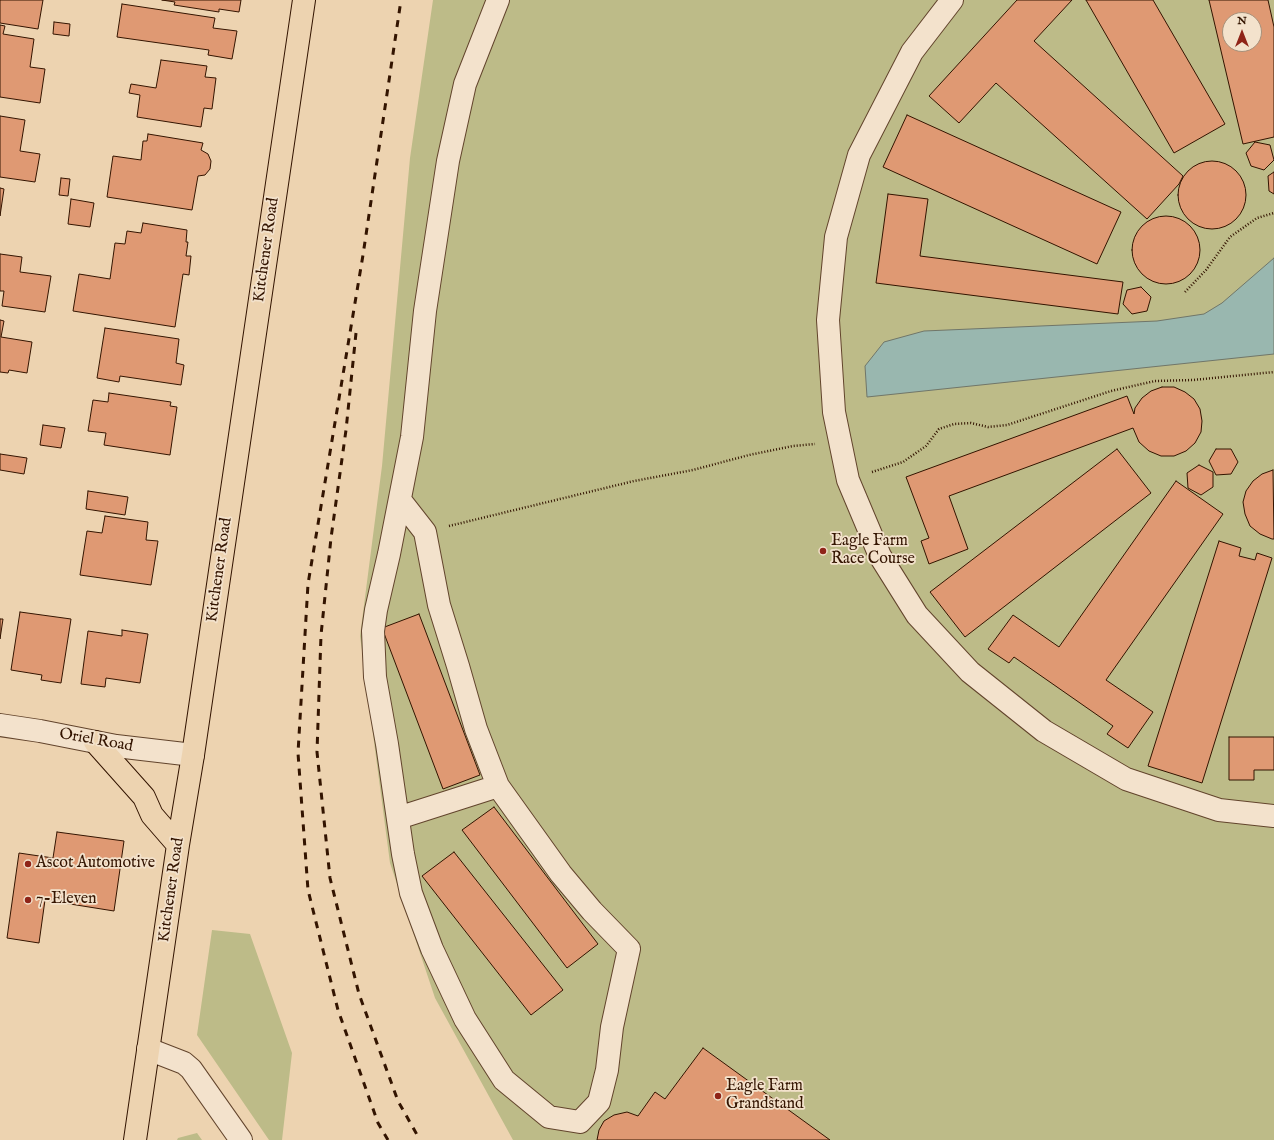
<!DOCTYPE html>
<style>
body{margin:0}
#map{position:relative;width:1274px;height:1140px;overflow:hidden;background:#edd3b0;font-family:"IM FELL English",serif}
canvas{display:block}
.north{position:absolute;left:1222px;top:12px;width:40px;height:40px;box-sizing:border-box;background:#f3e2cc;border:1px solid #a6907a;border-radius:50%;rotate:0deg;font-size:11px;font-weight:700;line-height:16px;text-align:center;color:#331400}
.north::after{content:'';display:block;margin:auto;width:14px;height:18px;background:#8f2418;clip-path:polygon(50% 0,100% 100%,50% 72%,0 100%)}
</style>
<div id="map">
<canvas width="1274" height="1140"></canvas>
<div class="north">N</div>
</div>
<script>
const c = document.querySelector('canvas').getContext('2d');
c.lineJoin = 'round';
function fillPath(path, color) { c.fillStyle = color; c.fill(path, 'evenodd'); }
const shape = rows => new Path2D(rows.map(r => 'M' + r).join(''));
function trace(path, color, width, dash) { c.strokeStyle = color; c.lineWidth = width; c.lineCap = dash ? 'butt' : 'round'; c.setLineDash(dash || []); c.stroke(path); }
function write(font, color, halo, rows, align = 'center') {
  c.font = font + ' "IM FELL English",serif'; c.lineWidth = 3.5; c.setLineDash([]); c.textBaseline = 'middle'; c.strokeStyle = halo; c.fillStyle = color; for (const [text, x, y, turn = 0] of rows) {
    c.save(); c.translate(x, y); c.rotate((+turn || 0) * Math.PI / 180); c.textAlign = isNaN(turn) ? turn : align; if (halo) c.strokeText(text, 0, 0); c.fillText(text, 0, 0); c.restore();
  }
}
fillPath(shape([
 [433,0,1274,0,1274,1140,513,1140,435,998,390,863,360,636,382,466,410,158],
 [1230,20,1254,20,1254,44,1230,44],
 [212,930,250,934,292,1053,282,1140,269,1140,197,1035],
 [197,1133,202,1140,177,1140,178,1138]
]), '#bdbb88');
const water = shape([
 [1274,258,1274,354,867,397,865,366,884,342,924,331,1157,321,1204,314,1222,303,1274,258]
]);
fillPath(water, '#99b7af');
trace(water, '#707669', 1);
const building = shape([
 [0,0,43,0,38,29,0,23,0,0],
 [162,0,241,0,239,12,219,9,219,12,174,5,175,2,162,0],
 [1017,0,1072,0,1034,41,1183,176,1179,184,1147,219,996,83,959,123,929,96,1017,0],
 [1086,0,1153,0,1225,124,1174,153,1086,0],
 [1209,0,1268,0,1274,27,1274,137,1243,144,1209,0],
 [1230,20,1254,20,1254,44,1230,44,1230,20],
 [122,4,215,18,213,28,237,31,232,59,208,55,209,50,117,37,122,4],
 [54,22,70,24,69,36,53,34,54,22],
 [0,25,5,26,3,34,34,39,30,67,45,69,40,103,0,97,0,25],
 [161,60,207,66,205,77,216,78,212,109,204,108,201,127,137,117,140,95,129,93,131,84,156,88,161,60],
 [907,115,1121,212,1097,264,883,167,907,115],
 [0,116,25,120,20,151,40,154,35,182,0,177,0,116],
 [148,134,203,143,201,150,208,154,211,161,210,169,205,175,198,176,192,210,107,197,113,156,141,160,143,141,147,141,148,134],
 [1255,142,1270,145,1274,160,1264,170,1251,166,1246,153,1255,142],
 '1178 195a34 34 0 1 1 68 0a34 34 0 1 1-68 0Z',
 [1274,172,1274,194,1269,191,1268,176,1274,172],
 [61,178,70,179,68,196,59,195,61,178],
 [0,188,4,189,0,216,0,188],
 [888,194,928,199,920,256,1123,282,1118,314,876,283,888,194],
 [71,199,94,203,90,227,68,224,71,199],
 '1132 250a34 34 0 1 1 68 0a34 34 0 1 1-68 0Z',
 [143,223,187,230,186,242,188,242,186,256,191,256,189,275,183,274,175,327,73,311,79,274,110,279,115,243,125,244,127,231,141,233,143,223],
 [0,254,22,257,20,272,51,276,45,312,2,306,4,291,0,291,0,254],
 [1141,287,1151,297,1147,311,1132,314,1123,304,1127,290,1141,287],
 [0,320,4,321,1,337,32,342,27,373,9,370,8,373,0,372,0,320],
 [105,328,179,339,176,363,184,365,181,385,120,376,119,382,97,378,105,328],
 [1162,387,1174,387,1185,392,1194,399,1200,409,1202,421,1201,432,1195,443,1186,451,1174,456,1161,456,1149,451,1139,442,1133,428,949,496,968,549,929,564,921,541,929,538,906,477,1127,396,1134,414,1135,408,1142,398,1151,391,1162,387],
 [109,393,171,402,170,406,177,407,170,455,104,445,106,433,88,431,93,400,108,402,109,393],
 [43,425,65,428,61,448,40,445,43,425],
 [1117,449,1151,493,965,637,930,592,1117,449],
 [1216,449,1231,449,1238,462,1231,474,1216,475,1209,461,1216,449],
 [0,454,27,458,24,474,0,470,0,454],
 [1199,465,1213,472,1213,487,1201,495,1188,488,1187,473,1199,465],
 [1273,470,1274,539,1272,539,1260,534,1250,526,1245,514,1243,502,1246,491,1253,481,1262,474,1273,470],
 [1176,481,1223,514,1106,680,1153,712,1128,748,1107,734,1113,726,1014,657,1009,663,988,649,1013,615,1059,647,1176,481],
 [88,491,128,497,125,515,86,509,88,491],
 [105,516,148,522,146,540,158,541,151,585,80,575,87,531,102,533,105,516],
 [1219,541,1241,548,1239,556,1255,560,1257,553,1272,558,1202,783,1148,766,1219,541],
 [20,612,71,619,61,683,41,680,42,675,11,670,20,612],
 [419,614,480,775,443,789,382,628,419,614],
 [0,619,3,619,0,639,0,619],
 [122,630,148,634,140,683,106,678,105,687,81,684,88,631,122,636,122,630],
 [1229,737,1274,737,1274,770,1254,770,1254,780,1229,780,1229,737],
 [494,807,598,944,567,968,462,830,494,807],
 [57,832,124,841,114,911,45,900,39,943,7,938,19,853,53,858,57,832],
 [454,852,563,990,531,1015,422,876,454,852],
 [703,1048,830,1140,597,1140,599,1130,604,1121,614,1115,627,1112,638,1116,655,1092,665,1099,703,1048]
]);
fillPath(building, '#df9973');
trace(building, '#331400', 1);
const minor = shape([
 [952,0,912,52,859,155,836,237,828,320,834,412,848,480,880,556,917,615,970,672,1044,731,1126,779,1219,810,1274,816],
 [400,500,425,532,439,605,458,666,476,729,498,786,561,874,592,911,629,949,612,1027,607,1070,599,1102,580,1122,549,1117,504,1080,465,1019,432,949,411,893,403,854,387,744,375,677,373,631,376,610,389,554,412,437,425,311,448,161,465,84,498,0],
 [0,725,40,731,116,746,193,755],
 [398,818,498,786],
 [148,1049,184,1063,191,1069,241,1140]
]);
const major = shape([
 [95,742,144,797,152,815,178,845],
 [135,1140,178,845,193,755,304,0]
]);
trace(minor, '#62442c', 24);
trace(major, '#331400', 24);
trace(shape([
 [1185,292,1206,270,1230,237,1257,218,1274,213],
 [872,472,903,462,926,446,939,429,954,424,971,423,988,427,1007,425,1111,391,1155,381,1193,380,1274,372],
 [449,526,634,481,693,470,749,455,793,446,815,444]
]), '#331400', 2.5, [1, 2]);
trace(minor, '#f3e2cc', 22);
trace(major, '#edd3b0', 22);
trace(shape([
 [356,333,346,430,331,538,321,635,317,752,330,878,359,994,398,1101,420,1140],
 [388,1140,378,1123,338,1010,308,890,298,753,308,584,363,255,401,0]
]), '#331400', 3, [7, 7]);
for (const [x, y, r, color] of [
 [823,551,4,"#8f2418"],
 [28,864,4,"#8f2418"],
 [28,900,4,"#8f2418"],
 [718,1096,4,"#8f2418"]
]) { const dot = new Path2D(); dot.arc(x, y, r, 0, 2 * Math.PI); c.fillStyle = color; c.fill(dot); trace(dot, '#f3e2cc', 1.5); }
write('16px', '#331400', '#f3e2cc', [
 ["Kitchener Road",267,250,-82],
 ["Kitchener Road",220,570,-82],
 ["Oriel Road",96,741,10],
 ["Kitchener Road",172,890,-82]
]);
write('16px', '#331400', '#f3e2cc', [
 ["Eagle Farm",831,542],
 ["Race Course",831,560],
 ["Ascot Automotive",36,864],
 ["7-Eleven",36,900],
 ["Eagle Farm",726,1087],
 ["Grandstand",726,1105]
], 'left');
</script>
